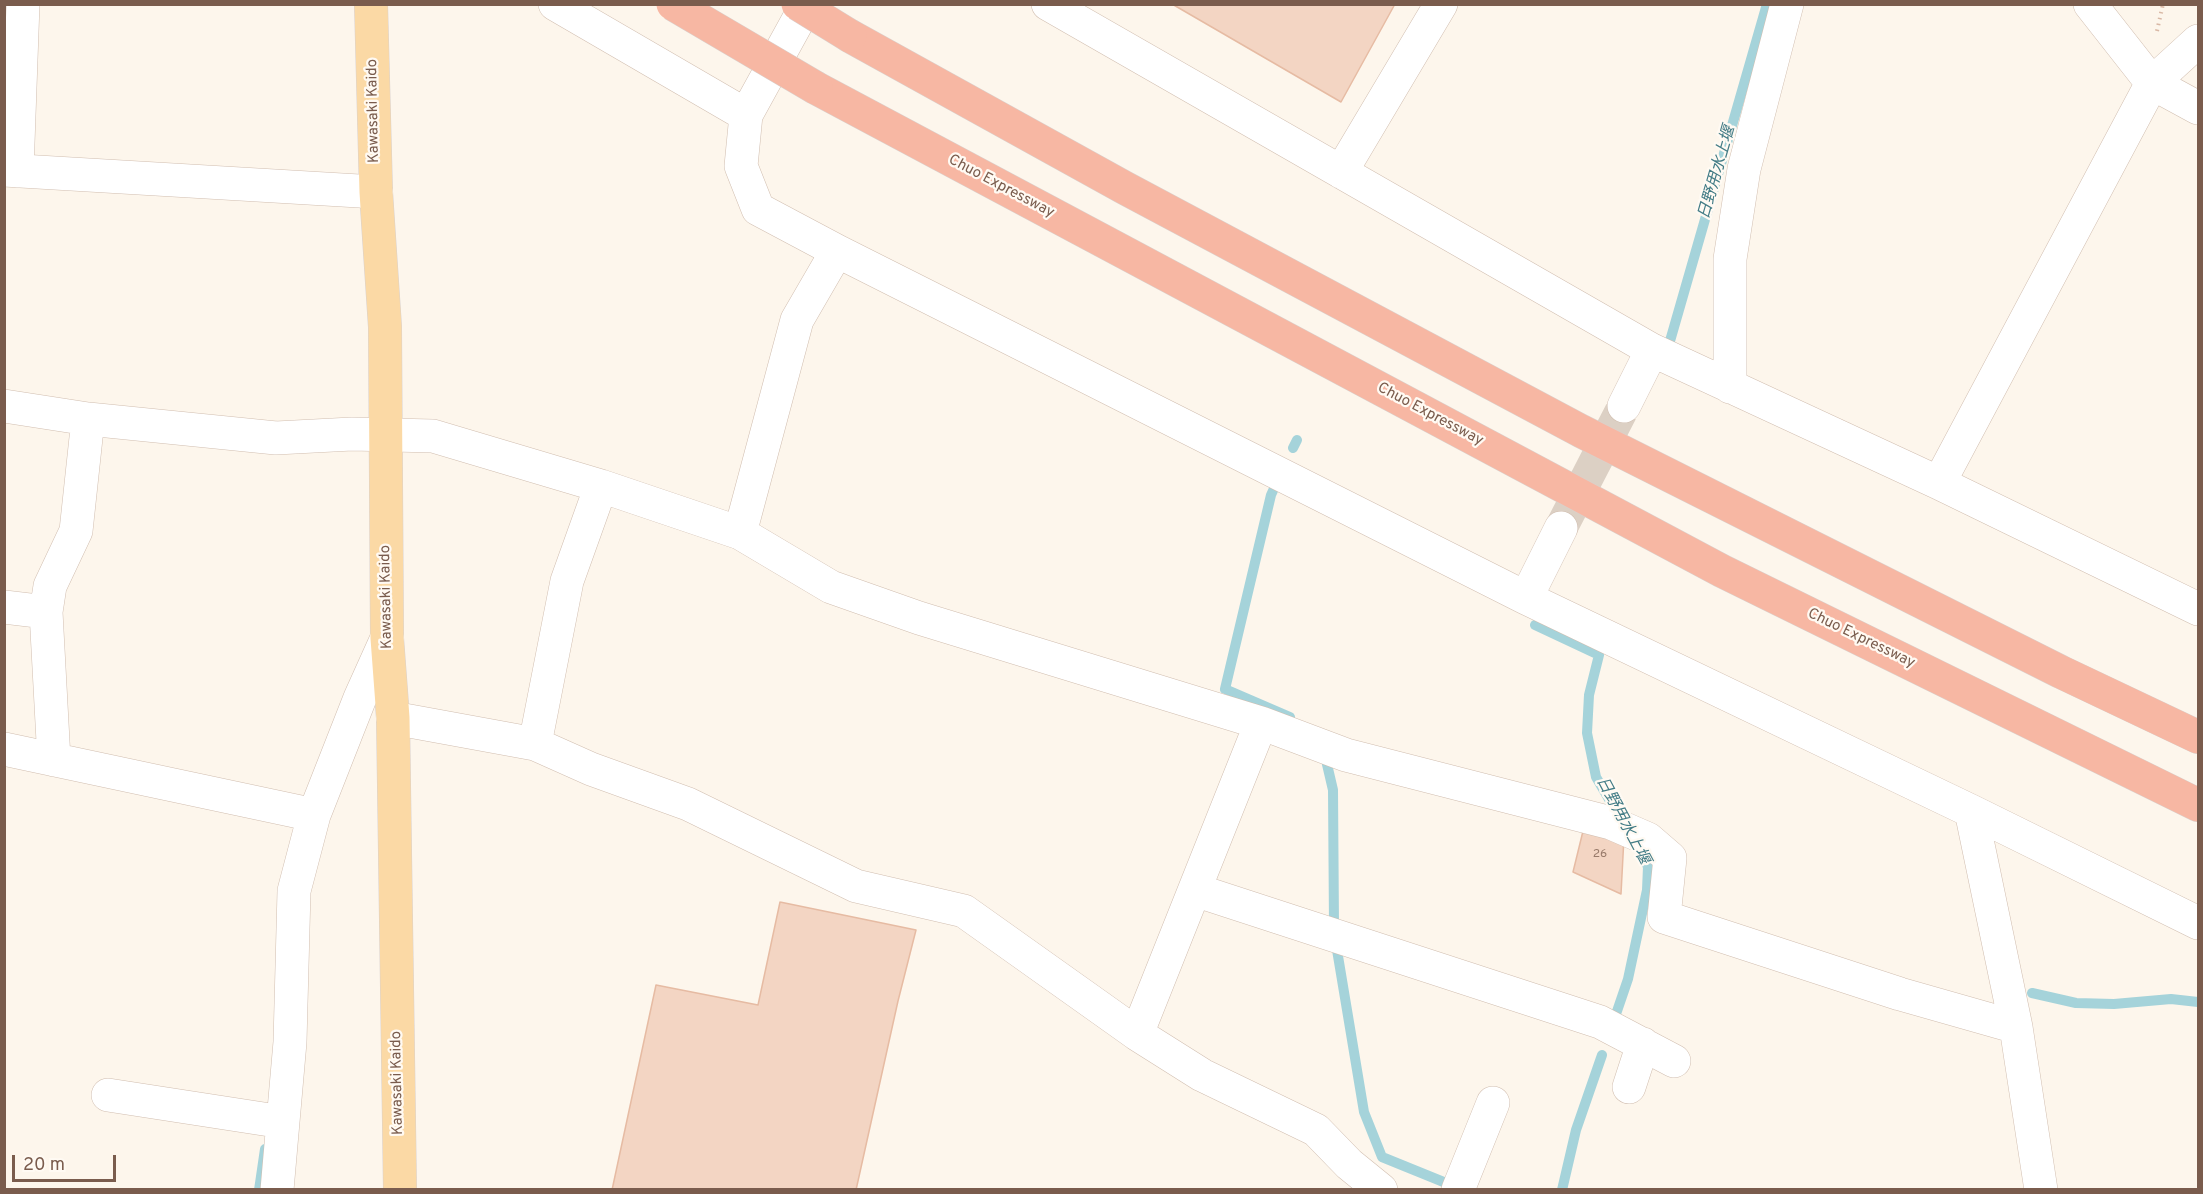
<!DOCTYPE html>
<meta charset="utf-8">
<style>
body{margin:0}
#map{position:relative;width:2203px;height:1194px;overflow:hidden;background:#fdf6ec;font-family:Overpass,sans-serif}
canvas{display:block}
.frame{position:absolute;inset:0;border:6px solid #7a5c4d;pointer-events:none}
.scale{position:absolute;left:12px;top:1155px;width:104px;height:27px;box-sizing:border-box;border:3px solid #7a5c4d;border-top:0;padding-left:8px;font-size:18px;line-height:21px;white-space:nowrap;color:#7a5c4d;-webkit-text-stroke:4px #fffaf3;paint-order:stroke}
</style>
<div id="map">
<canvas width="2203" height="1194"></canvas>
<div class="frame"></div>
<div class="scale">20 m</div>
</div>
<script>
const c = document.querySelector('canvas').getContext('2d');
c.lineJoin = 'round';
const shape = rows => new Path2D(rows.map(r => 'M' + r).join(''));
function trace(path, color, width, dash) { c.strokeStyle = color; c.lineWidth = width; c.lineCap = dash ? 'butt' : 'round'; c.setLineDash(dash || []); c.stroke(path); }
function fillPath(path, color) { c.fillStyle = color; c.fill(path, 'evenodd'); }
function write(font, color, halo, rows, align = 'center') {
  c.font = font + ' Overpass,"Noto Sans JP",sans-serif'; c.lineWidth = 4.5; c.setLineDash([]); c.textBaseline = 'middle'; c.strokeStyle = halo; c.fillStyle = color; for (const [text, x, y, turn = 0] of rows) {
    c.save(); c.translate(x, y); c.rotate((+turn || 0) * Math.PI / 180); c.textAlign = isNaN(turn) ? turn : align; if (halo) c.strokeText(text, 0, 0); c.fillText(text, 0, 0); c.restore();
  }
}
trace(shape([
 [1670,341,1767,4],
 [1293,448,1297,440],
 [1277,482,1271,495,1225,689,1290,717],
 [1535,625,1599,655,1589,695,1587,733,1596,777,1620,818],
 [1326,760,1333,790,1334,926],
 [1337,950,1364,1112,1382,1157,1451,1185],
 [2032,993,2076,1003,2114,1004,2171,999,2198,1002],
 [1614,1020,1628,979,1647,890,1648,867,1639,846],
 [259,1190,265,1149],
 [1562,1190,1576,1130,1602,1055]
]), '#a5d3da', 10);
const building = shape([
 [1172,4,1395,4,1341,102,1172,4],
 [1584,827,1624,837,1621,894,1573,872,1584,827],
 [780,902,916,930,898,1001,856,1190,612,1190,656,985,758,1005,780,902]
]);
fillPath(building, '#f3d5c3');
trace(building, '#e6bba3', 1.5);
trace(shape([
 [1561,528,1624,406]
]), '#dcd0c4', 33, [33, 16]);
const minor = shape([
 [555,4,746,115,741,166,758,209,837,251,1526,598,1971,811,2198,923],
 [1048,4,1652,350,1939,483,2198,609],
 [2198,41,2152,83,2198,108],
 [746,115,807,4],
 [4,170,376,192],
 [17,171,23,4],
 [1341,172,1441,4],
 [1730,387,1730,259,1744,169,1787,4],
 [4,406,88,419,276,438,352,434,433,436,601,486,740,533,831,587,919,618,1261,723,1346,755,1611,823,1648,839,1670,858,1664,917,1900,994,2016,1027],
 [1624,406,1652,350],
 [1939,483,2152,83,2090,4],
 [740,533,797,320,837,251],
 [1526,598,1561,528],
 [4,607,46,612],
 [393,718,535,744,591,769,688,804,856,886,964,911,1137,1034,1202,1075,1316,1130,1349,1164,1381,1190],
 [535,744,567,581,601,486],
 [4,749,314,815],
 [54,760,46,612,50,586,76,531,88,419],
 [1971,811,2016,1027,2041,1190],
 [1195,890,1600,1022,1674,1061],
 [1137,1034,1261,723],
 [1629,1087,1643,1044],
 [108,1095,283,1122],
 [277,1190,290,1042,294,891,314,815,360,698,387,638],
 [1458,1190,1493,1103]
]);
const major = shape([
 [371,4,376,192,385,327,387,638,393,718,400,1190]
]);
const highway = shape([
 [850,36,1125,188,1581,431,2061,672,2198,737],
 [816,88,1722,571,2198,805]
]);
trace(minor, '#d1beb0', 34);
trace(major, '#dad1cd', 34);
trace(highway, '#dad1cd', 34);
trace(shape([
 [2157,31,2163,4]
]), '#d9b8a5', 4, [1.5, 4.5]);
trace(minor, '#fff', 33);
trace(major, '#fbd9a5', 33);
trace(highway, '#f7b7a3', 33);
const highwayBridge = shape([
 [673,4,816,88],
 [798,4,850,36]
]);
trace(highwayBridge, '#dad1cd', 34, []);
trace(highwayBridge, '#f7b7a3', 33);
write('12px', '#987a6a', null, [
 ["26",1600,855]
]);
write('15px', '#7a5c4d', '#fffaf3', [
 ["Kawasaki Kaido",374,111,-91],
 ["Chuo Expressway",1001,187,28],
 ["Chuo Expressway",1430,415,28],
 ["Kawasaki Kaido",387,597,-91],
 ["Chuo Expressway",1861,639,26],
 ["Kawasaki Kaido",398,1083,-91]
]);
write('italic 16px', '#437c86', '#fffaf3', [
 ["日野用水上堰",1718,173,-74],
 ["日野用水上堰",1622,821,62]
]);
</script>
